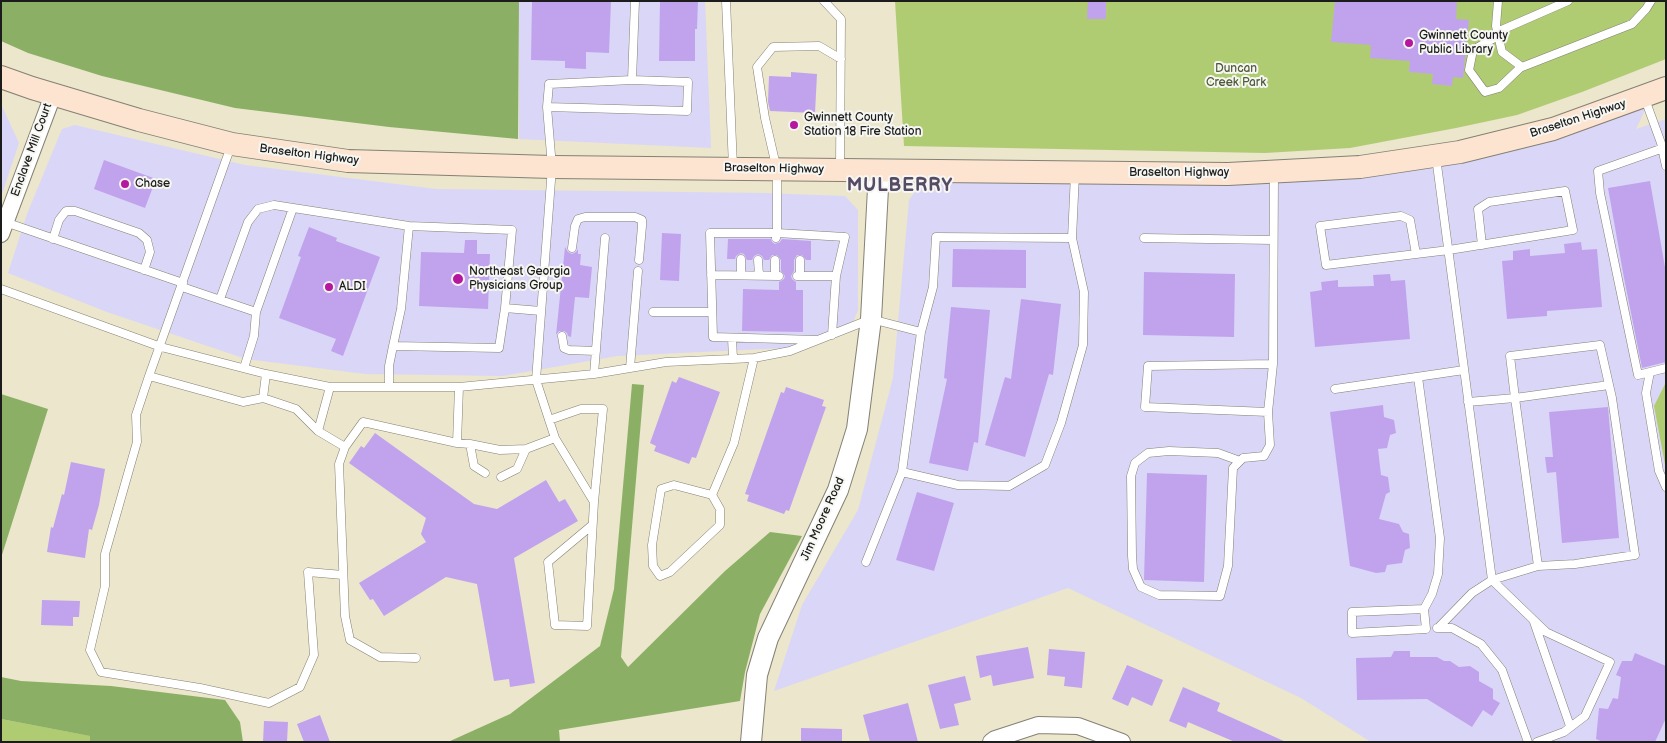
<!DOCTYPE html>
<style>
body{margin:0}
#map{position:relative;width:1667px;height:743px;overflow:hidden;background:#ebe6cc;font-family:"Balsamiq Sans",sans-serif}
canvas{display:block}
.frame{position:absolute;inset:0;border:2px solid #1c1c1c;pointer-events:none}
</style>
<div id="map">
<canvas width="1667" height="743"></canvas>
<div class="frame"></div>
</div>
<script>
const c = document.querySelector('canvas').getContext('2d');
c.lineJoin = 'round';
function fillPath(path, color) { c.fillStyle = color; c.fill(path, 'evenodd'); }
const shape = rows => new Path2D(rows.map(r => 'M' + r).join(''));
function trace(path, color, width, dash) { c.strokeStyle = color; c.lineWidth = width; c.lineCap = dash ? 'butt' : 'round'; c.setLineDash(dash || []); c.stroke(path); }
function write(font, color, halo, rows, align = 'center') {
  c.font = font + ' "Balsamiq Sans",sans-serif'; c.lineWidth = 4; c.setLineDash([]); c.textBaseline = 'middle'; c.strokeStyle = halo; c.fillStyle = color; for (const [text, x, y, turn = 0] of rows) {
    c.save(); c.translate(x, y); c.rotate((+turn || 0) * Math.PI / 180); c.textAlign = isNaN(turn) ? turn : align; if (halo) c.strokeText(text, 0, 0); c.fillText(text, 0, 0); c.restore();
  }
}
fillPath(shape([
 [519,1,705,1,711,148,519,139],
 [1655,89,1636,129,1666,119,1666,382,1654,406,1666,470,1666,742,1371,742,1301,698,1068,588,774,691,802,605,858,510,893,378,909,200,925,177,1455,159],
 [1,104,19,143,1,197],
 [75,125,245,165,436,189,763,193,845,196,858,210,858,310,850,330,786,348,617,356,503,376,365,374,246,359,107,312,8,273,27,214,62,129]
]), '#dad6f7');
fillPath(shape([
 [895,1,1666,1,1666,59,1582,92,1517,115,1456,128,1350,148,1265,153,904,146],
 [1666,382,1666,470,1654,406],
 [1,719,91,736,90,742,1,742]
]), '#afcc73');
fillPath(shape([
 [1,1,519,1,518,139,389,127,235,108,102,76,28,53,1,41],
 [632,384,644,385,621,657,628,667,725,571,770,532,802,536,760,614,745,672,740,701,559,730,560,742,448,742,510,714,600,646,614,589],
 [1,394,48,409,1,558],
 [1,677,21,681,111,686,225,700,240,722,243,742,90,742,90,736,1,719]
]), '#8bb065');
fillPath(shape([
 [532,1,611,1,609,53,586,52,586,69,565,68,565,61,531,60],
 [660,1,698,1,697,29,695,29,695,61,659,61],
 [1088,1,1106,1,1106,19,1087,19],
 [1335,1,1457,1,1456,19,1469,20,1463,78,1453,77,1452,86,1432,84,1433,74,1409,72,1410,61,1370,58,1371,45,1331,42],
 [791,72,817,74,815,113,770,111,768,102,769,76,791,77],
 [104,160,156,179,145,208,94,189],
 [1650,181,1666,273,1666,362,1642,368,1624,278,1608,188],
 [309,227,337,238,336,241,380,257,343,356,331,351,336,339,279,318,301,257,298,256],
 [662,233,681,234,679,281,660,280],
 [728,239,771,239,772,242,775,244,780,242,782,239,811,241,811,260,806,260,802,255,797,255,794,260,794,271,791,276,792,279,796,282,796,290,803,290,803,332,742,331,743,289,779,290,779,282,784,279,785,276,781,271,781,260,777,255,772,255,769,260,764,260,762,256,758,254,754,256,752,260,747,260,744,254,741,253,736,256,735,259,727,259],
 [465,240,477,240,477,254,490,254,488,309,419,306,421,252,464,253],
 [1581,242,1582,250,1597,249,1602,307,1547,311,1547,316,1507,319,1502,261,1513,260,1513,251,1530,249,1530,256,1565,253,1564,244],
 [565,247,568,252,572,254,576,252,578,249,578,254,581,254,580,265,592,267,589,298,575,297,571,337,568,336,567,333,564,331,559,331,556,335],
 [953,249,1026,250,1026,288,952,287],
 [1144,272,1235,274,1234,337,1143,335],
 [1390,274,1391,281,1405,280,1410,339,1315,347,1310,292,1322,290,1321,282,1338,280,1338,287,1374,286,1373,275],
 [1021,299,1061,304,1053,375,1049,374,1025,457,985,445,1005,377,1011,379],
 [951,307,990,310,978,443,974,442,968,471,929,463,947,379,944,378],
 [679,377,720,392,696,458,692,457,689,464,654,451,656,446,650,443,672,381,676,383],
 [786,387,824,400,822,406,826,407,789,511,786,510,784,514,747,501,749,495,745,494,781,392,784,393],
 [1383,405,1384,417,1394,420,1396,433,1390,435,1387,448,1378,449,1381,475,1388,477,1390,492,1386,494,1379,519,1399,524,1403,532,1409,534,1410,548,1405,550,1402,563,1387,565,1385,572,1376,573,1350,566,1330,412],
 [1608,407,1619,538,1562,543,1556,472,1547,473,1545,457,1553,457,1549,412],
 [375,433,474,504,497,509,546,480,559,502,565,499,578,521,514,558,535,683,510,687,509,679,494,681,477,584,446,577,384,616,373,599,370,600,359,583,426,542,421,534,426,518,349,463,361,446,364,448],
 [71,462,105,469,99,505,92,530,89,529,85,558,47,552,51,527,53,528,62,494,64,495],
 [1147,473,1207,475,1204,582,1144,580],
 [917,492,954,503,934,571,896,560],
 [42,600,80,601,79,617,73,617,73,626,41,625],
 [1028,647,1034,678,993,686,991,675,980,678,976,656],
 [1049,649,1085,652,1082,688,1064,686,1065,677,1047,675],
 [1394,651,1410,651,1410,657,1437,657,1444,661,1450,661,1459,667,1470,666,1479,672,1479,681,1493,689,1493,699,1500,703,1492,716,1483,710,1472,727,1427,699,1357,700,1356,658,1391,657],
 [1635,653,1666,666,1666,718,1655,742,1603,742,1596,739,1599,708,1608,709,1613,698,1618,699,1621,677,1616,675,1622,661,1632,661],
 [1127,665,1163,680,1152,706,1132,697,1128,706,1112,699],
 [965,676,971,700,954,704,959,725,940,729,928,685],
 [1183,687,1220,703,1217,711,1286,742,1235,742,1188,722,1186,728,1169,721],
 [908,703,918,742,870,742,863,715],
 [320,715,330,742,304,742,297,724],
 [264,721,288,722,287,742,263,742],
 [801,728,842,729,842,742,801,742]
]), '#c1a3ed');
const service = shape([
 [726,1,733,167],
 [824,1,841,19,840,168],
 [1498,1,1496,26,1502,52,1522,67,1632,24,1646,9,1651,1],
 [1497,32,1568,1],
 [1498,36,1473,50,1469,70,1485,92,1499,88,1521,67],
 [632,80,635,1],
 [1645,99,1661,143,1666,166],
 [547,107,687,111,688,82,632,80,549,84,547,107,552,167,536,380,555,438,594,502,587,626,555,625,548,562,591,526],
 [231,146,149,376,243,402,263,398],
 [1436,157,1492,580,1546,632,1610,662,1585,716,1564,732,1537,742],
 [5,222,183,283],
 [776,238,777,233,845,237,836,276,832,335],
 [1144,238,1273,240],
 [53,239,59,220,66,211,75,211,139,233,147,240,150,252,144,270],
 [572,248,575,226,578,219,585,217,635,217,642,220,642,226,639,260],
 [1416,254,1410,220,1401,216,1320,226,1326,265,1416,254,1449,250,1573,230,1565,191,1489,202,1478,209,1482,245],
 [758,260,759,275],
 [800,260,800,276],
 [711,275,779,276],
 [741,275,741,259],
 [775,276,775,260],
 [797,276,836,276],
 [182,287,256,312],
 [1,289,161,347,266,374,330,387,459,387,594,374,666,362,754,358,790,351,871,319,921,332,933,287,936,237,1072,238],
 [220,299,248,222,258,209,274,205,409,226,512,230,505,308,499,348,393,346,389,366,389,387],
 [505,308,541,311],
 [653,312,712,312],
 [562,336,564,348,569,350,596,351],
 [732,338,733,359],
 [816,340,713,337,710,233,777,233,777,170,765,118,757,67,773,47,819,46,841,59],
 [393,346,401,309,409,226],
 [1273,364,1268,412,1145,407,1148,366,1273,364,1274,173],
 [244,368,254,336,256,312,293,208],
 [630,368,638,271],
 [1666,368,1650,372,1646,393,1659,471,1666,487],
 [1650,372,1638,375,1600,193,1598,171,1666,147],
 [266,374,263,398,296,409,318,431],
 [594,374,605,238],
 [149,376,136,415,137,442,105,554,105,586,90,650,101,672,200,688,269,703,300,687,314,655,308,572,343,575],
 [1418,377,1440,538,1438,574,1432,594,1424,609,1352,612,1352,633,1426,629,1424,609],
 [330,387,318,431,345,447],
 [1335,389,1464,370],
 [549,420,581,409,603,409,594,502],
 [457,443,459,387],
 [470,444,474,466,485,473],
 [1240,461,1218,453,1169,451,1148,453,1135,463,1131,476,1132,556,1133,569,1141,587,1159,595,1220,596,1228,566,1233,468,1243,458,1264,456,1270,445,1268,412],
 [902,472,958,485,1009,486,1045,465,1061,423,1083,345,1084,292,1072,238,1075,174],
 [501,477,517,469,526,449],
 [712,495,720,509,720,525,670,572,660,576,653,566,652,545,661,489,674,485,712,495,734,443,754,358],
 [866,562,902,472,921,332],
 [1538,566,1575,564,1635,555,1612,398,1600,345,1510,356,1515,398,1609,385],
 [1534,622,1570,726],
 [1437,628,1452,628,1481,644,1502,670,1528,742],
 [1438,628,1472,593,1492,580,1538,566,1515,398,1468,402],
 [416,658,380,657,350,640,345,616,339,464,345,447,363,422,457,443,470,444,500,450,526,449,555,438]
]);
const minor = shape([
 [1,234,53,95],
 [991,742,995,739,1038,725,1078,726,1122,742]
]);
const tertiary = shape([
 [751,742,757,675,768,638,838,490,857,429,871,319,879,170]
]);
const secondary = shape([
 [1,77,32,88,139,120,232,144,348,161,552,167,1228,174,1360,167,1460,152,1553,129,1666,88]
]);
trace(service, '#848174', 9);
trace(minor, '#848174', 18);
trace(tertiary, '#848174', 22);
trace(secondary, '#848174', 24);
trace(service, '#fff', 8);
trace(minor, '#fff', 16);
trace(tertiary, '#fff', 20);
trace(secondary, '#fde4d0', 22);
for (const [x, y, r, color] of [
 [1409,43,5,"#b5179e"],
 [794,125,5,"#b5179e"],
 [125,184,5,"#b5179e"],
 [458,279,6,"#b5179e"],
 [329,287,5,"#b5179e"]
]) { const dot = new Path2D(); dot.arc(x, y, r, 0, 2 * Math.PI); c.fillStyle = color; c.fill(dot); trace(dot, '#f6f6f2', 2); }
write('12px', '#1c1c1c', '#f6f6f2', [
 ["Gwinnett County",1419,36],
 ["Public Library",1419,50],
 ["Gwinnett County",804,118],
 ["Station 18 Fire Station",804,132],
 ["Chase",135,184],
 ["Northeast Georgia",469,272],
 ["Physicians Group",469,286],
 ["ALDI",339,287]
], 'left');
write('12px', '#4f5a3a', '#f6f6f2', [
 ["Duncan",1236,69],
 ["Creek Park",1236,83]
]);
write('12px', '#1c1c1c', '#f6f6f2', [
 ["Braselton Highway",1578,119,-18],
 ["Enclave Mill Court",32,150,-70],
 ["Braselton Highway",309,155,7],
 ["Braselton Highway",774,169,1],
 ["Braselton Highway",1179,173],
 ["Jim Moore Road",823,519,-66]
]);
c.letterSpacing = '1px';
write('bold 18px', '#564b65', '#f6f6f2', [
 ["MULBERRY",900,186]
]);
c.letterSpacing = '0px';
</script>
